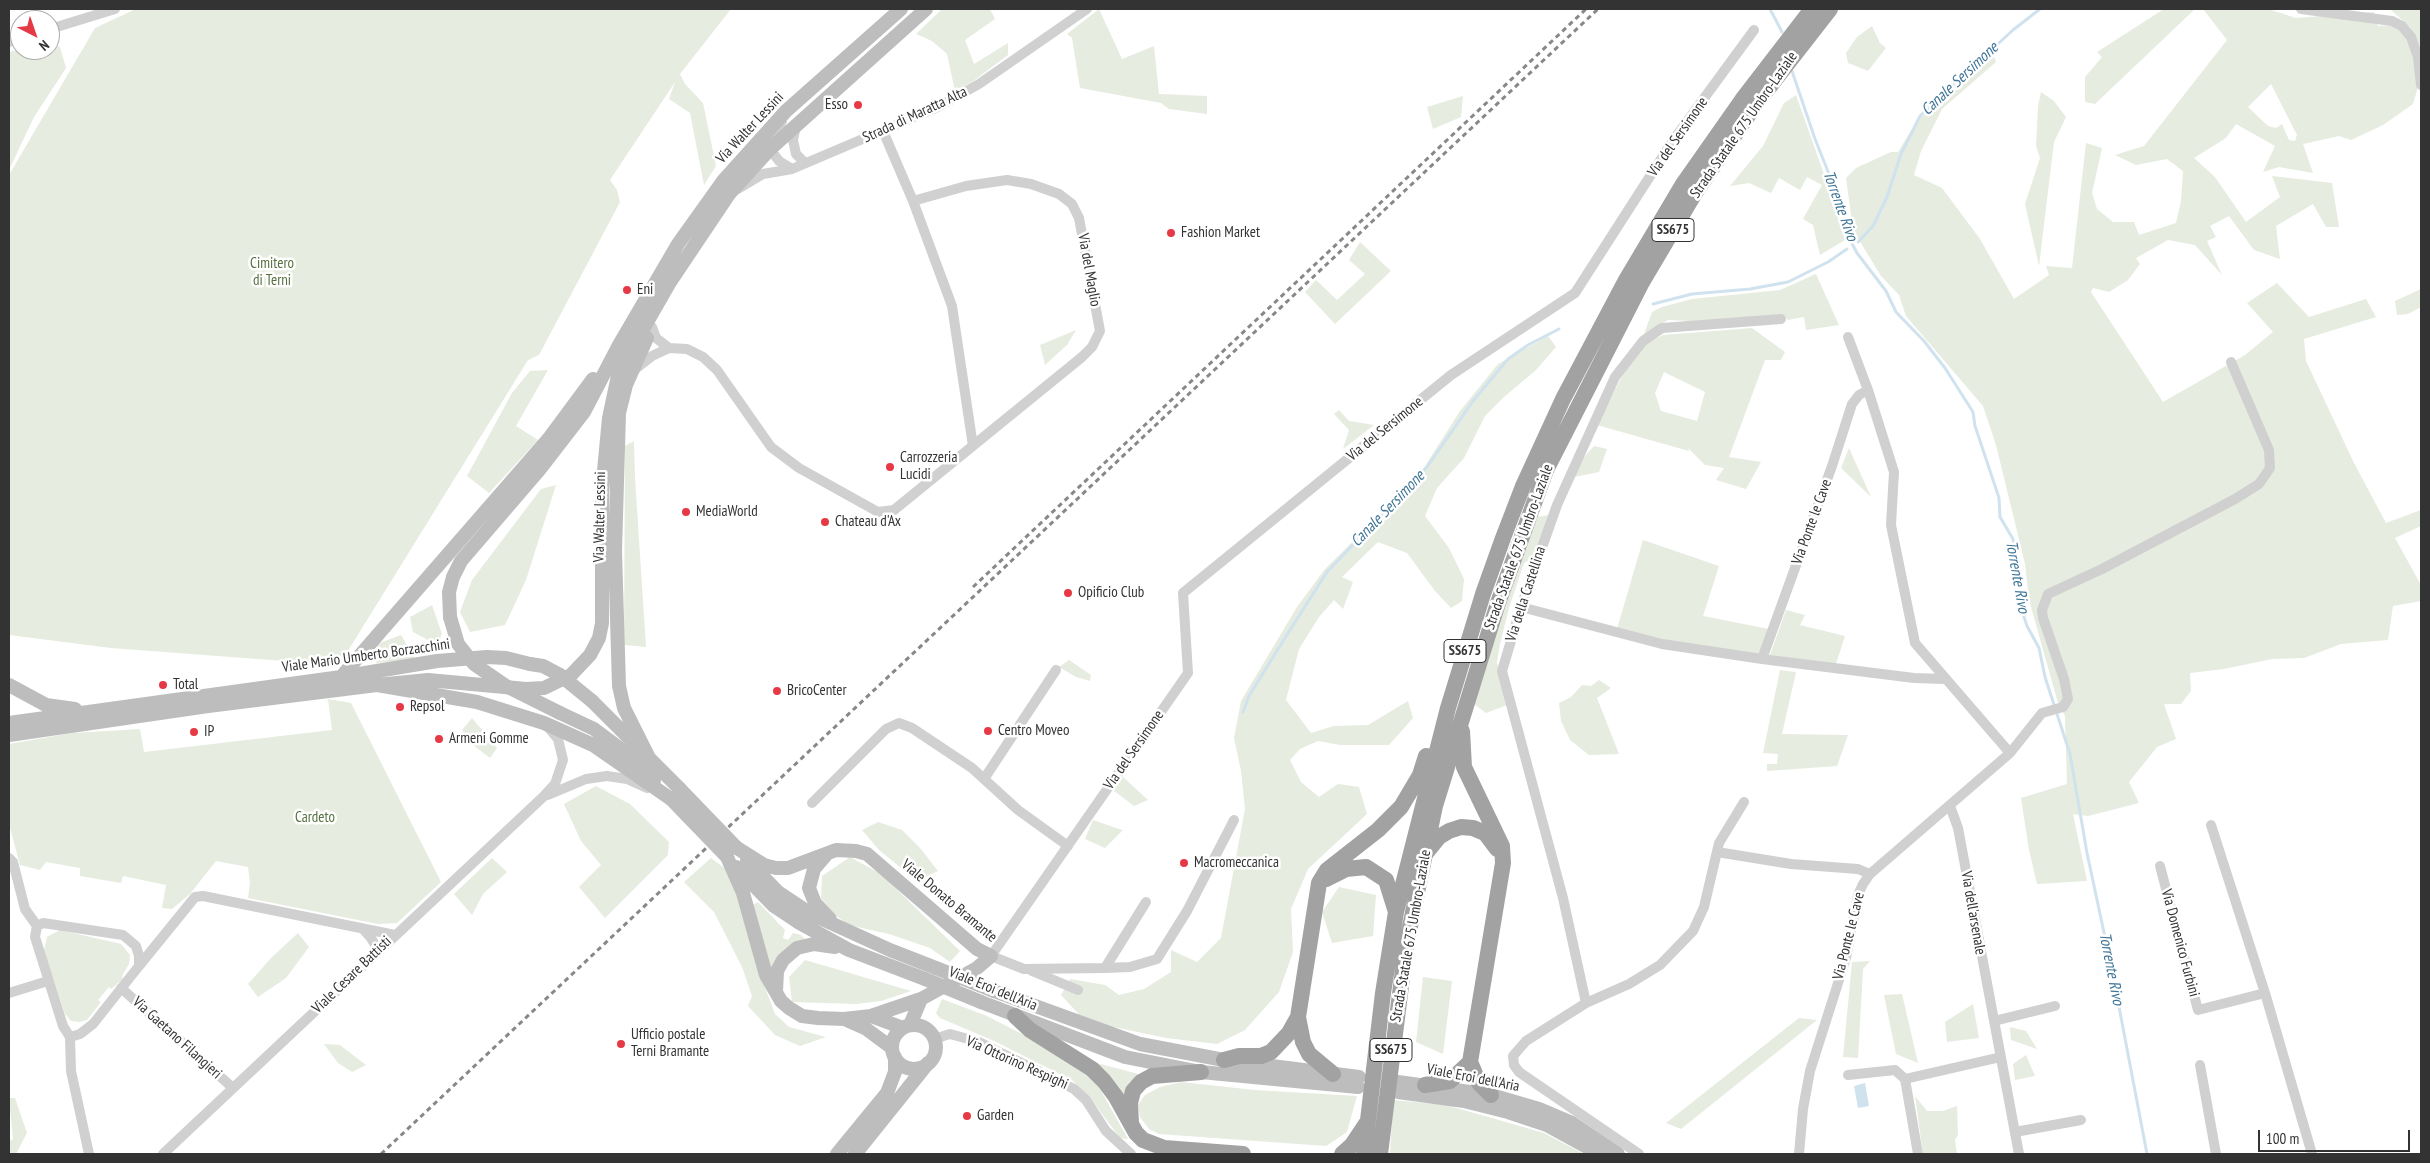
<!DOCTYPE html>
<style>
body{margin:0}
#map{position:relative;width:2430px;height:1163px;overflow:hidden;background:#fff;font-family:"PT Sans Narrow",sans-serif}
canvas{display:block}
.frame{position:absolute;inset:0;border:10px solid #333;pointer-events:none}
.north{position:absolute;left:10px;top:10px;width:50px;height:50px;box-sizing:border-box;background:#fff;border:1px solid #adadad;border-radius:50%;rotate:139deg;font-size:14px;font-weight:700;line-height:20px;text-align:center;color:#333}
.north::after{content:'';display:block;margin:auto;width:18px;height:22px;background:#e63946;clip-path:polygon(50% 0,100% 100%,50% 72%,0 100%)}
.scale{position:absolute;left:2258px;top:1130px;width:152px;height:22px;box-sizing:border-box;border:2px solid #333;border-top:0;padding-left:6px;font-size:15px;line-height:18px;white-space:nowrap;color:#333;-webkit-text-stroke:4px #fff;paint-order:stroke}
</style>
<div id="map">
<canvas width="2430" height="1163"></canvas>
<div class="frame"></div>
<div class="north">N</div>
<div class="scale">100 m</div>
</div>
<script>
const c = document.querySelector('canvas').getContext('2d');
c.lineJoin = 'round';
function fillPath(path, color) { c.fillStyle = color; c.fill(path, 'evenodd'); }
const shape = rows => new Path2D(rows.map(r => 'M' + r).join(''));
function trace(path, color, width, dash) { c.strokeStyle = color; c.lineWidth = width; c.lineCap = dash ? 'butt' : 'round'; c.setLineDash(dash || []); c.stroke(path); }
function write(font, color, halo, rows, align = 'center') {
  c.font = font + ' "PT Sans Narrow",sans-serif'; c.lineWidth = 5; c.setLineDash([]); c.textBaseline = 'middle'; c.strokeStyle = halo; c.fillStyle = color; for (const [text, x, y, turn = 0] of rows) {
    c.save(); c.translate(x, y); c.rotate((+turn || 0) * Math.PI / 180); c.textAlign = isNaN(turn) ? turn : align; if (halo) c.strokeText(text, 0, 0); c.fillText(text, 0, 0); c.restore();
  }
}
fillPath(shape([
 [136,9,731,9,680,74,685,84,703,103,716,166,704,185,690,113,669,99,675,82,610,180,617,190,620,202,539,355,528,360,346,654,324,664,111,648,9,635,9,175,95,28],
 [942,9,990,9,995,19,965,40,974,64,1008,43,1008,55,972,82,955,91,947,54,932,41,916,34],
 [1099,9,1122,59,1154,46,1159,94,1207,96,1207,114,1169,109,1161,103,1080,88,1072,38,1067,34],
 [2164,9,2195,9,2095,104,2085,102,2085,77,2102,57,2097,52],
 [2203,9,2268,9,2296,18,2374,12,2378,26,2394,25,2403,31,2412,48,2418,87,2413,104,2383,125,2351,140,2339,136,2303,144,2313,173,2279,167,2263,172,2275,146,2236,124,2226,138,2194,158,2215,177,2246,222,2280,197,2272,176,2332,183,2339,227,2326,227,2313,204,2276,226,2280,259,2254,250,2229,216,2210,226,2216,237,2207,241,2222,275,2195,245,2168,240,2136,258,2140,264,2128,280,2109,292,2093,288,2091,292,2163,402,2245,355,2273,332,2247,303,2277,283,2309,317,2366,299,2376,317,2304,339,2306,361,2354,463,2386,523,2421,510,2421,526,2395,538,2421,585,2421,601,2393,606,2388,640,2341,644,2304,658,2272,659,2224,669,2190,673,2191,691,2181,704,2164,704,2176,739,2157,747,2129,782,2139,803,2088,816,2073,814,2087,881,2037,884,2029,850,2021,798,2067,784,2065,716,2058,703,2029,600,2025,564,1996,445,1983,406,1906,316,1899,295,1881,276,1853,230,1846,178,1856,168,1891,152,1898,152,1917,121,1992,51,1996,62,1942,109,1921,151,1914,175,1942,188,1980,239,2014,299,2049,275,2046,266,2072,268,2086,143,2102,148,2092,193,2097,209,2113,222,2134,222,2139,235,2176,223,2181,201,2183,171,2167,159,2136,165,2115,155,2144,146,2227,40],
 [2271,84,2297,135,2295,141,2289,140,2282,124,2276,128,2268,126,2248,107],
 [2392,9,2421,9,2421,48,2410,27,2391,10],
 [1872,26,1880,43,1886,48,1868,71,1848,63,1846,53,1857,37],
 [50,44,60,47,66,68,34,117,9,170,9,52,20,49,50,50],
 [2041,92,2054,101,2066,117,2054,142,2039,266,2025,204,2040,158,2036,146,2038,106],
 [1796,95,1836,208,1845,240,1820,255,1813,225,1803,219,1822,185,1807,177,1800,190,1779,178,1771,193,1749,183,1730,186,1763,146,1784,103],
 [1463,96,1461,117,1433,129,1427,107],
 [1360,242,1391,271,1335,324,1305,292,1316,280,1337,300,1365,274,1349,260],
 [1816,274,1839,325,1806,330,1804,317,1788,320,1783,315,1691,321,1668,320,1644,334,1652,312,1662,307,1692,299,1780,290],
 [2421,289,2421,307,2408,314,2397,315,2395,301],
 [1752,328,1785,352,1781,360,1765,360,1729,457,1761,462,1746,489,1716,480,1724,468,1705,465,1688,448,1689,451,1597,425,1623,374,1647,343,1663,335],
 [1664,372,1705,392,1697,421,1661,411,1655,393],
 [1076,330,1067,345,1045,365,1040,345],
 [1548,336,1556,347,1536,370,1504,397,1485,416,1464,458,1437,488,1425,516,1449,548,1464,579,1462,601,1451,608,1435,591,1407,553,1378,542,1342,577,1353,582,1343,609,1334,600,1319,617,1299,649,1286,700,1311,733,1334,726,1368,725,1408,701,1413,718,1389,745,1340,745,1318,741,1300,749,1290,760,1301,782,1319,797,1338,784,1359,787,1367,814,1308,869,1291,909,1293,952,1279,992,1245,1030,1217,1044,1166,1038,1085,1021,1061,995,1070,979,1105,985,1119,995,1144,989,1171,972,1171,950,1197,962,1221,938,1245,809,1241,771,1234,738,1241,701,1297,607,1325,569,1418,477,1460,411,1498,364],
 [548,370,516,426,538,440,489,493,467,476,512,393,530,371],
 [1339,410,1349,421,1374,425,1343,449,1349,430,1334,414],
 [634,441,635,478,646,647,624,645,625,446],
 [1594,446,1607,449,1599,472,1574,477,1576,466],
 [1849,448,1871,497,1841,468],
 [556,485,526,580,505,625,470,632,460,612,472,580,541,489],
 [1551,515,1536,556,1524,563,1509,608,1500,644,1497,663,1510,704,1486,713,1474,704,1485,660,1535,517],
 [1643,540,1719,566,1703,616,1769,629,1759,656,1665,640,1617,629],
 [432,605,442,634,437,645,413,632,410,617],
 [1786,610,1805,615,1800,625,1845,636,1836,664,1770,655],
 [401,635,415,659,376,663,377,644],
 [1069,660,1091,675,1090,681,1076,677,1059,667],
 [1780,670,1796,672,1782,734,1848,735,1837,766,1767,771,1767,764,1777,764,1778,754,1763,753],
 [1599,680,1611,688,1597,698,1619,754,1589,755,1570,740,1561,721,1559,703,1571,697,1582,685,1591,686],
 [328,699,351,703,441,882,397,923,378,924,248,898,250,883,248,867,216,861,190,894,172,909,162,908,166,885,123,876,121,883,80,876,80,868,46,862,40,870,20,865,9,824,9,744,72,733,140,729,144,752,332,730],
 [472,718,497,748,490,758,473,745,462,730],
 [1122,776,1148,800,1134,806,1113,790],
 [596,786,630,804,669,842,668,855,605,918,579,887,601,865,581,841,564,804],
 [1093,820,1122,830,1123,830,1105,848,1085,839],
 [878,822,902,830,921,849,938,871,917,881,879,850,862,830],
 [850,857,881,874,960,951,950,962,930,948,889,934,849,925,835,915,821,898,822,876],
 [492,858,507,872,483,894,472,915,454,894],
 [711,858,727,870,744,911,763,982,775,1014,789,1027,826,1037,800,1046,775,1035,748,1006,752,996,742,967,714,912,684,882],
 [1339,887,1376,895,1373,936,1332,943,1322,912],
 [758,902,785,930,783,938,788,940,793,933,801,935,807,941,773,968,769,968,752,905],
 [60,930,121,944,130,955,129,964,123,974,122,980,111,989,109,987,98,1000,101,1002,87,1020,79,1022,71,1021,65,1014,44,951,47,937],
 [298,933,309,947,286,978,258,997,248,984,272,957],
 [805,960,911,991,881,1001,856,1004,792,1002,789,977],
 [1870,961,1863,969,1858,1058,1843,1057,1852,962],
 [1423,977,1452,981,1443,1054,1416,1042],
 [1902,994,1918,1063,1896,1054,1884,995],
 [942,999,987,1016,1057,1052,1091,1073,1128,1139,1121,1138,1117,1134,1091,1099,1072,1080,994,1041,940,1018,936,1013],
 [1973,1004,1979,1038,1947,1042,1945,1022],
 [1799,1018,1817,1020,1681,1129,1666,1123],
 [2010,1027,2026,1031,2037,1049,2011,1040],
 [324,1044,340,1045,366,1065,352,1072,338,1063],
 [2026,1055,2035,1076,2015,1080,2013,1064],
 [1093,1062,1142,1075,1130,1082,1123,1095],
 [1181,1082,1255,1090,1357,1096,1347,1132,1326,1146,1159,1134,1149,1129,1140,1117,1138,1105,1145,1095,1160,1087],
 [1915,1096,1927,1111,1943,1111,1957,1106,1958,1135,1955,1140,1957,1154,1923,1154],
 [9,1098,15,1098,27,1133,16,1154,9,1154,9,1141,13,1139],
 [1393,1100,1446,1105,1544,1133,1584,1154,1390,1154]
]), '#e6ecdf');
fillPath(shape([
 [1865,1083,1869,1106,1858,1108,1854,1086]
]), '#cfe2ee');
trace(shape([
 [1770,9,1782,32],
 [1792,71,1815,139,1843,209,1847,234,1857,253,1886,291,1896,312,1924,341,1945,368,1973,412,1975,426,1999,498,2000,517,2013,539,2017,559,2017,596,2027,626,2039,648,2045,677,2070,754,2087,853,2112,970,2147,1154],
 [1858,242,1873,226,1887,197,1901,154,1920,116,2013,30,2040,9],
 [1653,304,1692,294,1750,289,1788,282,1828,262,1847,249],
 [1243,712,1249,696,1283,641,1327,572,1427,467,1473,401,1508,359,1528,345,1559,329]
]), '#cfe2ee', 3);
trace(shape([
 [2301,9,2392,21,2402,26,2411,37,2418,57,2421,85],
 [50,29,115,9],
 [9,42,20,36],
 [782,121,770,149,779,161,792,169],
 [796,126,793,140,796,154,805,163],
 [883,131,913,201,952,306,973,446],
 [736,190,763,174,792,169,938,107,979,84,1087,9],
 [652,327,656,338,669,348,687,349,703,357,717,370,771,447,799,468,878,512,894,510,1082,357,1092,347,1100,331,1079,218,1072,204,1059,194,1031,184,1007,180,966,186,913,201],
 [634,370,652,356,669,348],
 [1521,607,1662,644,1762,659,1914,678,1944,679],
 [1762,659,1832,466,1852,404,1859,395,1868,390],
 [2010,753,2042,713,2063,707,2068,699,2064,679,2043,618,2042,610,2048,594,2102,569,2235,499,2259,484,2270,468,2269,450,2231,362],
 [984,779,1056,670],
 [548,795,586,779,607,776,627,779,647,788],
 [812,803,886,729,899,723,912,728,972,768,1018,810,1068,846],
 [1950,806,1958,828,2019,1154],
 [2211,825,2265,993,2312,1154],
 [1717,852,1791,864,1858,869,1870,874],
 [9,858,13,862,25,909,37,926],
 [2160,866,2198,1010,2265,993],
 [1146,902,1105,968,1024,969,991,956,1188,673,1183,593,1451,375,1575,293,1672,142,1754,30],
 [43,923,123,935,136,946,139,956,139,966,93,1024,80,1034,70,1037,63,1026,35,937,37,926,43,923],
 [362,928,371,938,378,950],
 [139,966,195,897,203,896,395,935],
 [1105,968,1130,967,1157,959,1187,911,1234,820],
 [1032,971,1078,990],
 [121,988,233,1088],
 [9,993,48,981],
 [1586,1003,1563,898,1502,671,1521,607,1557,505,1615,377,1643,341,1662,328,1781,319],
 [1994,1021,2055,1006],
 [70,1037,71,1071,89,1154],
 [934,1039,950,1034,979,1042,1074,1089,1086,1100,1106,1131,1131,1154],
 [2200,1065,2216,1154],
 [1848,1075,1895,1070,1905,1079],
 [2015,1132,2081,1120],
 [163,1154,543,797,555,784,563,760,558,739,548,727],
 [1639,1154,1519,1072,1514,1065,1513,1056,1526,1041,1586,1003,1629,984,1660,965,1693,931,1704,907,1719,843,1744,802],
 [1799,1154,1803,1109,1810,1071,1846,958,1858,895,1863,884,1870,874,2010,753,1915,643,1891,525,1894,472,1868,390,1848,337],
 [1918,1154,1905,1079,2001,1057]
]), '#d0d0d0', 10);
trace(shape([
 [647,338,626,385,619,413,615,551,619,686,624,708,648,756],
 [450,617,449,592,453,577,461,561,540,469,584,412,619,345,678,244,723,181,786,111,901,9],
 [341,677,550,437,593,379],
 [9,685,46,705,75,709],
 [377,685,428,680,526,689,544,688,571,675,590,655,599,638,602,623,602,492,609,418,619,371,670,282,729,194,770,149,926,9],
 [592,701,680,789],
 [560,713,594,729,618,747,654,781],
 [9,723,341,677,437,661,487,657,506,658,530,664],
 [9,735,208,706,377,685,477,702,544,723,593,745,671,799],
 [737,848,764,865,776,868,788,868,836,850,856,851,867,854,977,949,991,956,977,968,921,999,910,1025],
 [826,855,814,869,809,888,815,903,830,919],
 [727,857,743,893,766,975,781,1001,789,1008,802,1016,818,1018,844,1019,871,1016,903,1028],
 [747,860,778,892,811,914,890,950,936,968],
 [736,867,774,906,798,922,849,950,925,979],
 [994,991,1140,1044,1224,1060,1359,1077],
 [776,992,777,971,783,960,797,948,814,944,835,947],
 [981,1002,1125,1057,1201,1072,1358,1087],
 [871,1016,921,999],
 [847,1020,865,1028,892,1048],
 '892 1047a22 22 0 1 1 44 0a22 22 0 1 1-44 0Z',
 [1398,1082,1491,1095,1539,1109,1572,1123,1618,1154],
 [1398,1092,1464,1101,1508,1112,1547,1125,1600,1154],
 [837,1154,887,1093,895,1072,895,1057],
 [855,1154,928,1063]
]), '#bdbdbd', 14);
trace(shape([
 [1462,731,1464,767,1502,846,1503,863,1470,1062,1479,1083,1491,1095],
 [1426,853,1439,837,1449,831,1461,827,1473,828,1485,833,1497,849],
 [1326,879,1346,869,1366,867,1386,880,1396,912],
 [1015,1016,1030,1030,1092,1069,1104,1081,1116,1097,1136,1133,1143,1140,1164,1148,1243,1154],
 [1224,1060,1239,1056,1261,1056,1271,1052,1289,1033,1298,1017],
 [1333,1074,1309,1054,1303,1042,1298,1017,1319,883,1327,870,1378,830,1401,807,1420,775,1426,756],
 [1425,1085,1450,1081,1470,1062],
 [1131,1123,1130,1103,1133,1091,1141,1082,1152,1076,1201,1072],
 [1342,1154,1352,1145,1366,1124],
 [1364,1154,1383,993,1396,912,1448,708,1483,594,1503,538,1523,486,1563,399,1626,280,1683,184,1742,100,1812,9],
 [1380,1154,1406,946,1435,806,1498,603,1546,470,1641,284,1695,193,1756,104,1830,9]
]), '#a2a2a2', 16);
trace(shape([
 [973,587,1586,9],
 [381,1154,1598,9]
]), '#888', 3, [5, 4]);
trace(shape([
 [450,617,458,644,474,664,506,686,560,713],
 [530,664,543,666,560,675,592,701],
 [680,789,737,848],
 [671,799,727,857],
 [936,968,994,991],
 [925,979,981,1002]
]), '#bdbdbd', 14);
for (const [x, y, r, color] of [
 [858,105,5,"#e63946"],
 [1171,233,5,"#e63946"],
 [627,290,5,"#e63946"],
 [890,467,5,"#e63946"],
 [686,512,5,"#e63946"],
 [825,522,5,"#e63946"],
 [1068,593,5,"#e63946"],
 [163,685,5,"#e63946"],
 [777,691,5,"#e63946"],
 [400,707,5,"#e63946"],
 [988,731,5,"#e63946"],
 [194,732,5,"#e63946"],
 [439,739,5,"#e63946"],
 [1184,863,5,"#e63946"],
 [621,1044,5,"#e63946"],
 [967,1116,5,"#e63946"]
]) { const dot = new Path2D(); dot.arc(x, y, r, 0, 2 * Math.PI); c.fillStyle = color; c.fill(dot); trace(dot, '#fff', 2); }
for (const [x, y, w] of [
 [1673,230,42],
 [1465,651,42],
 [1391,1050,42]
]) { const box = new Path2D(); box.roundRect(x - w / 2, y - 11.5, w, 23, 4); c.fillStyle = '#fff'; c.fill(box); trace(box, '#333', 1); }
write('bold 14px', '#333', null, [
 ["SS675",1673,230],
 ["SS675",1465,651],
 ["SS675",1391,1050]
]);
write('15px', '#333', '#fff', [
 ["Esso",848,105,"right"],
 ["Fashion Market",1181,233],
 ["Eni",637,290],
 ["Carrozzeria",900,458],
 ["Lucidi",900,475],
 ["MediaWorld",696,512],
 ["Chateau d'Ax",835,522],
 ["Opificio Club",1078,593],
 ["Total",173,685],
 ["BricoCenter",787,691],
 ["Repsol",410,707],
 ["Centro Moveo",998,731],
 ["IP",204,732],
 ["Armeni Gomme",449,739],
 ["Macromeccanica",1194,863],
 ["Ufficio postale",631,1035],
 ["Terni Bramante",631,1052],
 ["Garden",977,1116]
], 'left');
write('15px', '#333', '#fff', [
 ["Strada di Maratta Alta",915,115,-25],
 ["Strada Statale 675 Umbro-Laziale",1744,125,-55],
 ["Via Walter Lessini",750,128,-47],
 ["Via del Sersimone",1678,137,-55],
 ["Via del Maglio",1089,270,80],
 ["Via del Sersimone",1385,429,-39],
 ["Via Walter Lessini",600,517,-89],
 ["Via Ponte le Cave",1812,522,-70],
 ["Strada Statale 675 Umbro-Laziale",1519,547,-70],
 ["Via della Castellina",1526,594,-72],
 ["Viale Mario Umberto Borzacchini",366,656,-8],
 ["Via del Sersimone",1134,750,-55],
 ["Viale Donato Bramante",949,901,40],
 ["Via dell'arsenale",1973,913,80],
 ["Strada Statale 675 Umbro-Laziale",1411,936,-80],
 ["Via Ponte le Cave",1849,936,-76],
 ["Via Domenico Furbini",2180,943,75],
 ["Viale Cesare Battisti",352,975,-44],
 ["Viale Eroi dell'Aria",993,989,22],
 ["Via Gaetano Filangieri",177,1038,42],
 ["Via Ottorino Respighi",1017,1063,24],
 ["Viale Eroi dell'Aria",1473,1078,11]
]);
write('15px', '#56703f', '#fff', [
 ["Cimitero",272,264],
 ["di Terni",272,281],
 ["Cardeto",315,818]
]);
write('italic 16px', '#3f7597', '#fff', [
 ["Canale Sersimone",1960,79,-43],
 ["Torrente Rivo",1840,206,70],
 ["Canale Sersimone",1388,509,-46],
 ["Torrente Rivo",2017,577,80],
 ["Torrente Rivo",2111,969,79]
]);
</script>
